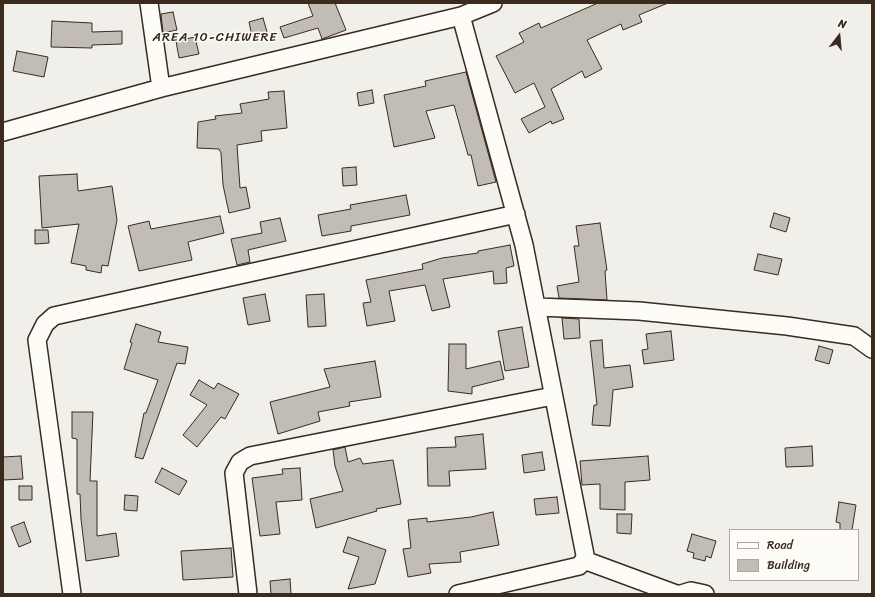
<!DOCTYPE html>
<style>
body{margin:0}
#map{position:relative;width:875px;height:597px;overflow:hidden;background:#f1efea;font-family:Sriracha,sans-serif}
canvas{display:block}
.frame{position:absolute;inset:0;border:4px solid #3b2a1e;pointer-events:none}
.legend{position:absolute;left:729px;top:529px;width:130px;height:52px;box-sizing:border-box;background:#fdfcf7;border:1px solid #afa8a0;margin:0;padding:5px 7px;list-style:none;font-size:12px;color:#3b2a1e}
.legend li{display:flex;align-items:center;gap:8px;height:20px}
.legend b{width:20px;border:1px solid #afa8a0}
.north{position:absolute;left:819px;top:16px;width:40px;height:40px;-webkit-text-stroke:3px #fdfcf7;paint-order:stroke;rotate:16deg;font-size:11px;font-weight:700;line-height:16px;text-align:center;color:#3b2a1e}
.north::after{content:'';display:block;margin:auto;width:14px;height:18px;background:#3b2a1e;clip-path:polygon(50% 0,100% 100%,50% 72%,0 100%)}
</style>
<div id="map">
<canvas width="875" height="597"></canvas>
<div class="frame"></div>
<ul class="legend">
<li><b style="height:5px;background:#fdfcf7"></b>Road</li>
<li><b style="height:11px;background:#c1bcb4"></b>Building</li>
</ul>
<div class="north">N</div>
</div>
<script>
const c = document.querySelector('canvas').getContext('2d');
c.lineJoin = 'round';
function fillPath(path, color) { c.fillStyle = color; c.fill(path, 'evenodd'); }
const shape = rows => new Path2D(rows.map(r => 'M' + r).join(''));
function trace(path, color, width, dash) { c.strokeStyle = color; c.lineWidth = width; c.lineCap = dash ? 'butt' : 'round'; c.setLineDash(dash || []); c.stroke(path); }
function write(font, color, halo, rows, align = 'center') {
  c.font = font + ' Sriracha,sans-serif'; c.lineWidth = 3; c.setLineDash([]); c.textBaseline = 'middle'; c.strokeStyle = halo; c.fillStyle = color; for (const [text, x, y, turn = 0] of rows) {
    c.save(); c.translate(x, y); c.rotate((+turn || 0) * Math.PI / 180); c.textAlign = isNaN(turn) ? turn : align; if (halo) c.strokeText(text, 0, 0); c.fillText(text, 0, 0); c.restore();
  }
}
const building = shape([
 [308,3,335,3,346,30,322,39,318,28,284,38,280,27,313,16,308,3],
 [598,3,668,3,639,15,642,22,623,30,621,24,587,40,602,69,585,78,582,71,551,89,564,119,552,124,551,121,529,133,521,119,545,107,534,83,515,93,496,56,524,42,519,33,539,23,541,28,598,3],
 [173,12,177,30,163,33,161,14,173,12],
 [263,18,267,32,252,36,249,22,263,18],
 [52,21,92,23,92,32,122,31,122,44,92,45,92,48,51,47,52,21],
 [195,37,199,54,179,58,176,41,195,37],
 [17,51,48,57,44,77,13,71,17,51],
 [466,72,496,182,478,186,471,155,468,155,454,105,426,111,435,138,394,147,384,95,426,86,425,81,466,72],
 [372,90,374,103,359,106,357,93,372,90],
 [284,91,287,128,261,131,262,141,237,145,240,188,246,187,250,208,229,213,223,185,221,153,219,149,197,148,198,122,216,119,215,116,242,113,240,104,269,99,268,92,284,91],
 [356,167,357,185,343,186,342,168,356,167],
 [77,174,78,191,112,186,117,220,108,266,102,265,101,273,86,270,86,266,71,263,79,224,42,228,39,176,77,174],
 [406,195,410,215,351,226,351,231,322,236,318,215,351,209,350,205,406,195],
 [774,213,790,218,786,232,770,227,774,213],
 [220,216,224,233,188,242,192,260,139,271,128,226,149,221,151,229,220,216],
 [280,218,286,241,248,250,250,262,237,265,231,239,262,233,260,222,280,218],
 [600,223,607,270,605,271,607,300,559,298,557,286,579,282,574,246,579,246,576,226,600,223],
 [35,230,48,230,49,243,35,244,35,230],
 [510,245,514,266,506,268,507,283,494,284,493,271,443,279,450,307,432,311,425,285,389,291,395,321,367,326,363,303,371,302,366,280,423,269,422,264,442,258,478,253,478,251,510,245],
 [758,254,782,259,778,275,754,270,758,254],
 [265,294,270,321,248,325,243,298,265,294],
 [324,294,326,326,308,327,306,295,324,294],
 [562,318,579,319,580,338,564,339,562,318],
 [136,324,161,332,158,342,188,347,185,364,177,363,143,459,135,457,144,413,146,413,158,380,124,369,132,343,130,342,136,324],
 [522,327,529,367,505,371,498,331,522,327],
 [671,331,674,360,644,364,642,350,648,349,646,334,671,331],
 [602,340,604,368,630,365,633,387,613,390,610,426,592,425,594,405,597,405,590,341,602,340],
 [449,344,466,344,466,369,500,361,504,379,472,387,472,394,448,391,449,344],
 [819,346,833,350,829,364,815,360,819,346],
 [375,361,381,397,349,402,350,406,318,412,320,421,278,434,270,402,330,387,324,369,375,361],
 [199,380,214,389,218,383,239,394,225,419,221,417,197,447,183,435,207,405,190,395,199,380],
 [72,412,93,412,90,481,97,481,97,536,116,533,119,556,86,561,81,519,80,494,77,494,77,439,72,438,72,412],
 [483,434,486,469,449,471,450,486,428,486,427,448,456,447,455,437,483,434],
 [812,446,813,466,786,467,785,448,812,446],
 [345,447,348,462,360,458,363,464,393,460,401,504,376,509,377,511,316,528,310,499,343,491,335,466,333,450,345,447],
 [542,452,545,470,524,473,522,455,542,452],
 [21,456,23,479,3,480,3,457,21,456],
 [648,456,650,480,625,482,625,510,600,509,600,484,582,485,580,461,648,456],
 [162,468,187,481,179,495,155,482,162,468],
 [300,468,302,500,276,502,280,534,260,536,252,478,283,474,282,469,300,468],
 [19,486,32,486,32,500,19,500,19,486],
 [125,495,138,496,137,511,124,510,125,495],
 [557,497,559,513,536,515,534,499,557,497],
 [839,502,856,505,852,530,840,530,840,523,836,522,839,502],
 [493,512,499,545,460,552,461,562,429,564,431,573,408,577,403,549,411,548,408,520,427,518,427,522,471,517,493,512],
 [617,514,632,514,631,534,617,533,617,514],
 [24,522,31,542,19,547,11,527,24,522],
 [692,534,716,541,711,558,706,556,705,561,693,558,694,553,687,551,692,534],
 [348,537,386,550,375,584,348,589,359,557,343,552,348,537],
 [231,548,233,577,183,580,181,551,231,548],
 [290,579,291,594,271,594,270,581,290,579]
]);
fillPath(building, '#c1bcb4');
trace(building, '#3b2a1e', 1);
const street = shape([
 [149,3,161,88],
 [3,132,161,88,461,16,493,3],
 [537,307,639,311,787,326,854,336,872,349],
 [584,560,676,594],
 [72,594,37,340,45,324,54,316,516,214],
 [248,594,234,473,240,462,250,456,553,396],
 [458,594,579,566,584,560,585,555,524,245,461,16],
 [681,594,691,591,705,594]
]);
trace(street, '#3b2a1e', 20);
trace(street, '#fdfcf7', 17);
c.letterSpacing = '1px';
write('13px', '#3b2a1e', '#fdfcf7', [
 ["AREA 10-CHIWERE",215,38]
]);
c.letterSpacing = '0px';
</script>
